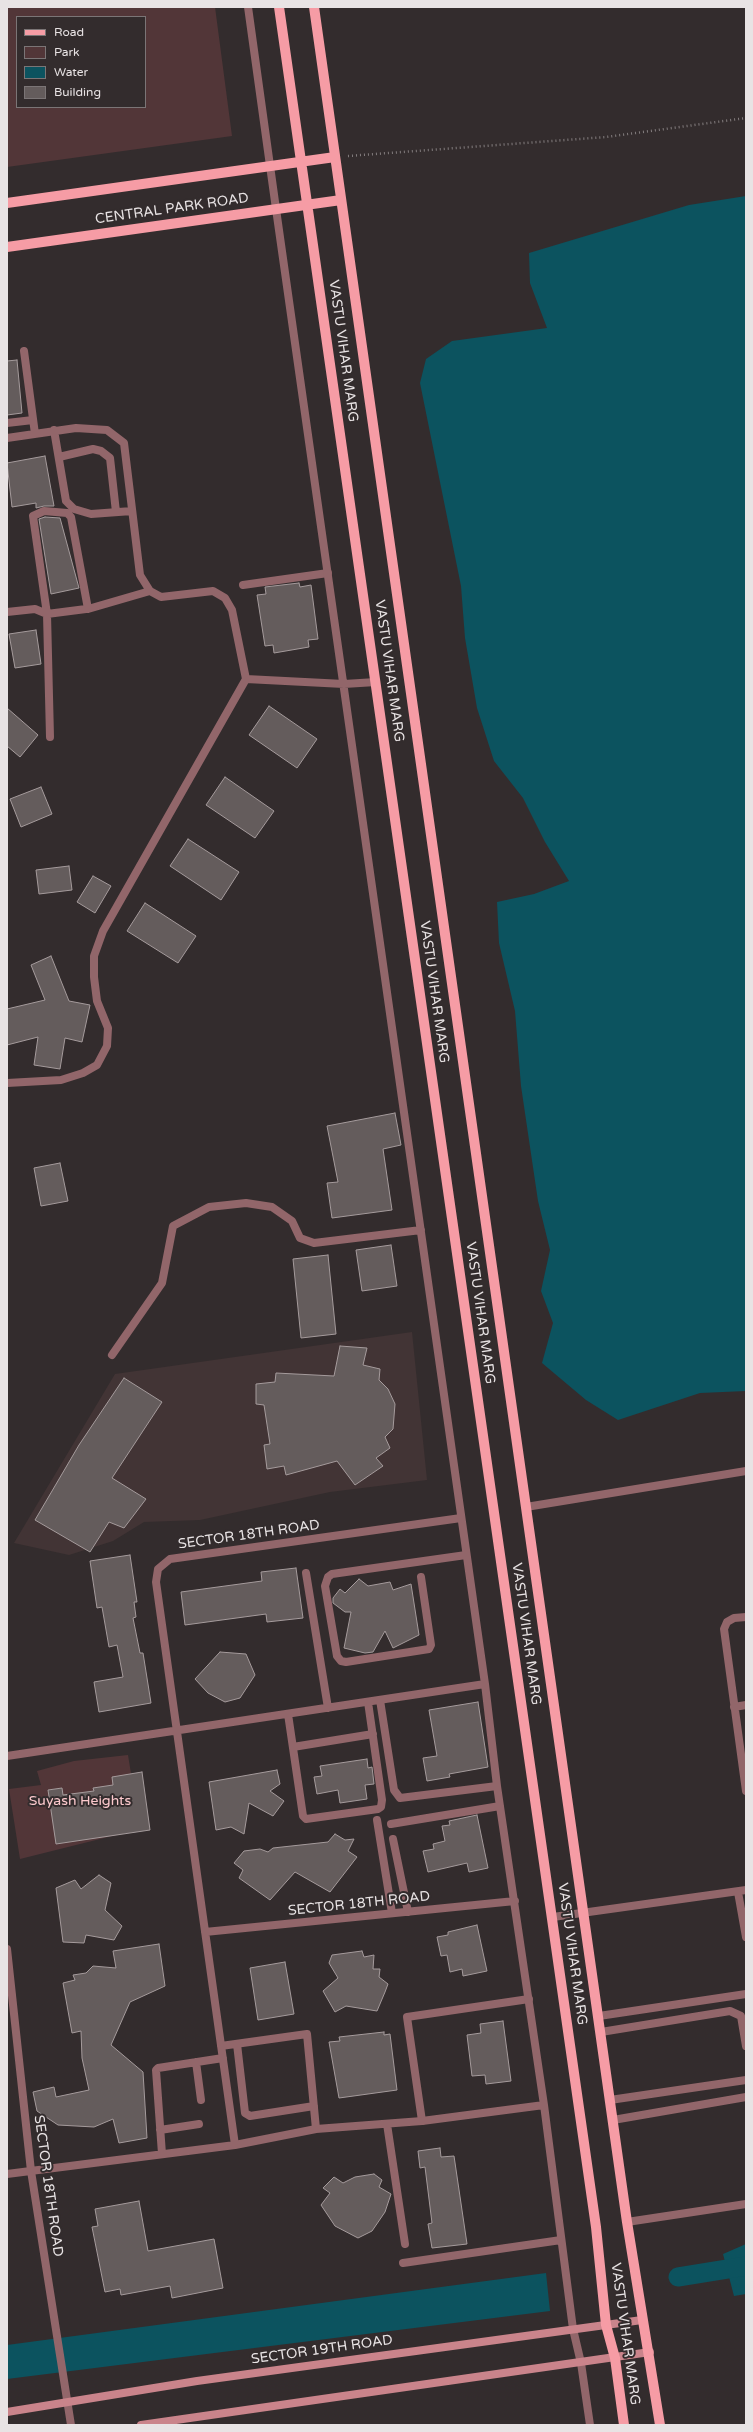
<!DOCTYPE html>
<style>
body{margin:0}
#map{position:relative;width:753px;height:2432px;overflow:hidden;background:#332c2d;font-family:"Varela Round",sans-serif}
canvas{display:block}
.frame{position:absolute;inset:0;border:8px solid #e8e3e4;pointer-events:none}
.legend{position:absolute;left:16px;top:16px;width:130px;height:92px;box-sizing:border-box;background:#332c2d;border:1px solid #7b7576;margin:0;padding:5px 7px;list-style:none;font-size:12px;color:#e8e3e4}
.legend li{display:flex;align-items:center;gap:8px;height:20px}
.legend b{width:20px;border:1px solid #7b7576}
</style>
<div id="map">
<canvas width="753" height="2432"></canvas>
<div class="frame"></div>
<ul class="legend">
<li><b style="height:5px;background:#f69ca5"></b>Road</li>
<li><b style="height:11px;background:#523638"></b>Park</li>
<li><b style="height:11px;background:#0c535f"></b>Water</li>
<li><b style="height:11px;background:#645c5c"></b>Building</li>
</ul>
</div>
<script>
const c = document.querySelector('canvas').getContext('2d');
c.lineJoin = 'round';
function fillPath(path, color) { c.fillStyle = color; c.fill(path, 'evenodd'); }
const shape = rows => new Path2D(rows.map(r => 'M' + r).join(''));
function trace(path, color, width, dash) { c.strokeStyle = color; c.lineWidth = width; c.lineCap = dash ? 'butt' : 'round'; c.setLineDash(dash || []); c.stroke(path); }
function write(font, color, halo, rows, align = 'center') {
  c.font = font + ' "Varela Round",sans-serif'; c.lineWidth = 4; c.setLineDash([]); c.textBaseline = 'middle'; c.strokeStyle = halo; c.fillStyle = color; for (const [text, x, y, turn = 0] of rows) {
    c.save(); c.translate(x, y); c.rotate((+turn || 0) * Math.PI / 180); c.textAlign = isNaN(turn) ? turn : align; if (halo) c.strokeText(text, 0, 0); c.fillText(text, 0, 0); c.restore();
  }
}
fillPath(shape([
 [412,1332,427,1480,330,1492,200,1520,144,1522,113,1541,69,1555,14,1543,115,1374]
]), '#423435');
fillPath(shape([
 [7,7,215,7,232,136,7,167],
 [17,17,145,17,145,107,17,107],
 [128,1755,140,1829,20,1859,9,1789,41,1785,37,1771,74,1761]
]), '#523638');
fillPath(shape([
 [746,196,746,1391,700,1393,618,1420,586,1400,542,1363,553,1323,541,1291,550,1250,538,1201,521,1086,515,1011,499,943,497,902,534,894,569,881,545,842,523,798,494,761,477,708,465,638,461,586,420,383,426,359,452,341,547,328,530,283,529,253,689,205],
 [746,2244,746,2294,734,2296,723,2254],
 [546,2273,550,2311,7,2379,7,2345]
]), '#0c535f');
trace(shape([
 [678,2277,746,2266]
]), '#0c535f', 19);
const building = shape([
 [17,360,22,413,7,415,7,361,17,360],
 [45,456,54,506,44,506,36,508,36,503,12,507,7,463,45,456],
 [45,517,60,518,79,588,51,594,39,519,45,517],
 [299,583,300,587,311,585,318,639,308,640,309,647,274,653,273,645,265,646,257,595,266,594,265,587,299,583],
 [36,630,41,664,15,668,9,634,36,630],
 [269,706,317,739,297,768,249,735,269,706],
 [7,708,38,735,20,757,7,746,7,708],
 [225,777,274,811,255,838,206,805,225,777],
 [41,787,52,814,21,827,10,799,41,787],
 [188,839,239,872,221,900,170,866,188,839],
 [69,866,72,890,39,894,36,870,69,866],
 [93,876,111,886,95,913,77,902,93,876],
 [145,903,196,936,178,963,127,931,145,903],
 [51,956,69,1001,90,1005,82,1042,65,1038,60,1069,34,1065,38,1037,7,1045,7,1009,45,1000,31,965,51,956],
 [395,1113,401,1145,383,1149,392,1210,332,1218,327,1183,338,1182,327,1126,395,1113],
 [60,1163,68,1201,41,1206,34,1168,60,1163],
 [391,1245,397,1286,362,1291,356,1250,391,1245],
 [328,1255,336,1334,301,1338,293,1259,328,1255],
 [340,1346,367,1348,363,1365,380,1369,379,1380,388,1389,395,1404,393,1429,385,1437,390,1448,376,1458,383,1466,355,1485,337,1461,286,1475,284,1466,267,1469,264,1445,270,1444,264,1405,256,1404,256,1384,275,1382,276,1373,334,1376,340,1346],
 [124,1378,162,1402,112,1478,146,1499,124,1528,109,1522,90,1552,35,1520,79,1445,124,1378],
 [130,1555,137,1602,134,1602,136,1617,133,1618,140,1653,143,1653,151,1703,99,1712,94,1682,123,1677,117,1645,109,1647,102,1607,97,1608,90,1561,130,1555],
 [296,1568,303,1618,267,1622,266,1614,185,1625,181,1592,262,1581,261,1572,296,1568],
 [359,1579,368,1586,390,1582,393,1590,411,1584,419,1635,393,1648,385,1631,373,1652,365,1653,344,1648,351,1612,345,1612,333,1603,333,1598,340,1589,345,1593,359,1579],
 [220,1652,246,1654,255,1675,240,1698,225,1702,208,1693,195,1679,220,1652],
 [478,1702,488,1767,449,1774,450,1777,427,1781,423,1758,437,1756,429,1710,478,1702],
 [367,1759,368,1768,372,1767,374,1784,365,1785,367,1799,340,1803,338,1790,317,1794,314,1777,322,1776,320,1766,367,1759],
 [277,1770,280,1784,270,1791,284,1801,273,1816,249,1803,244,1834,231,1827,216,1830,209,1782,277,1770],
 [142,1772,150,1830,56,1844,48,1790,62,1788,63,1795,94,1791,93,1788,113,1785,112,1777,142,1772],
 [477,1815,488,1868,469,1872,467,1863,428,1872,423,1851,434,1849,433,1844,445,1841,442,1826,450,1825,449,1821,477,1815],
 [335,1834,345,1840,354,1839,348,1851,357,1857,330,1892,295,1872,270,1900,239,1878,243,1870,234,1863,244,1851,260,1849,268,1852,273,1848,328,1842,335,1834],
 [99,1875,111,1883,105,1910,122,1926,114,1940,86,1935,84,1943,63,1942,56,1888,75,1880,81,1889,99,1875],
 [477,1925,487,1971,463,1976,462,1969,450,1972,447,1955,441,1956,437,1937,448,1935,448,1932,477,1925],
 [159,1944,165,1986,130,2002,111,2045,143,2072,147,2138,119,2143,113,2119,94,2127,58,2125,37,2111,33,2092,54,2087,56,2097,89,2090,82,2058,81,2031,72,2033,63,1983,75,1980,73,1975,86,1973,93,1966,116,1968,113,1951,159,1944],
 [362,1951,364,1957,374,1955,373,1969,380,1969,379,1977,388,1984,385,1992,377,2011,346,2006,335,2012,323,1991,338,1978,329,1963,332,1955,362,1951],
 [285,1962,294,2014,258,2020,250,1968,285,1962],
 [503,2021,511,2081,486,2084,485,2075,472,2076,467,2035,481,2033,480,2024,503,2021],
 [384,2032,384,2035,390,2034,397,2090,339,2098,329,2042,340,2041,339,2037,384,2032],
 [440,2148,441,2157,454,2156,467,2244,432,2248,428,2224,432,2223,425,2167,420,2168,418,2151,440,2148],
 [374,2174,382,2180,379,2187,391,2194,385,2212,372,2231,358,2238,335,2226,321,2205,330,2193,323,2188,334,2177,343,2183,355,2177,374,2174],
 [139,2201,148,2251,214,2239,223,2288,172,2298,170,2286,121,2295,120,2289,105,2292,92,2227,98,2226,95,2209,139,2201]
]);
fillPath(building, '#645c5c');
trace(building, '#a59b9c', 1);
trace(shape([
 [348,156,606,137,746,118]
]), '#837d7e', 2.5, [1, 3]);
trace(shape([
 [243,585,328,573],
 [377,1820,392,1913],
 [422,2121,407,2017,529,1999]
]), '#92666a', 8);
trace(shape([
 [276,209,485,1684,497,1786,544,2105,573,2329,581,2363,590,2425],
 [24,351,35,434],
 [7,423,33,420],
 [54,430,66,501,74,509,91,514,132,511],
 [7,438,76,428,107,430,124,443,140,575,150,591,161,597,213,591,225,598,232,610,246,679],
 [59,457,93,449,101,451,110,458,116,512],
 [88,609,71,517,67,513,44,511,33,516,47,614,86,609,88,609,150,591],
 [7,612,35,609,47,614,50,737],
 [7,1083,61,1080,83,1073,97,1065,107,1046,108,1028,97,1001,94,977,94,956,103,931,246,679,344,684,376,682],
 [112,1355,162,1283,173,1226,209,1207,246,1203,272,1207,292,1221,300,1238,314,1243,421,1230],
 [526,1507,746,1471],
 [306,1573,328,1708],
 [421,1577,431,1645,429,1649,346,1662,341,1661,337,1656,325,1586,328,1577,332,1574,466,1555],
 [746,1617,734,1618,727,1622,724,1629,746,1791],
 [380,1700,394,1790,400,1798,497,1786],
 [734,1707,746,1705],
 [288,1714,303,1816,306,1819,378,1809,381,1807,382,1800,368,1702],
 [293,1747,373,1734],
 [7,1756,485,1684],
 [391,1824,500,1806],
 [393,1839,408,1912],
 [738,1892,746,1937],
 [553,1917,746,1890],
 [205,1932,515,1901],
 [7,1949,31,2171,71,2425],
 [599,2016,746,1994],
 [601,2032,730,2011,741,2016,746,2046],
 [237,2044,245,2113,250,2116,314,2106],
 [221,2046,307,2034,316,2129],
 [196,2062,201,2100],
 [610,2100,746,2080],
 [613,2120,746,2097],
 [387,2124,405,2244],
 [160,2130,199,2124],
 [235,2145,156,1582,158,1569,170,1559,461,1518],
 [162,2154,156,2070,158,2068,223,2058],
 [7,2174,235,2145,316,2129,422,2121,544,2105],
 [627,2222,746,2204],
 [403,2263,561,2240]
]), '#92666a', 8);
trace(shape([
 [248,7,276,209]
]), '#92666a', 8);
trace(shape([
 [7,2412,197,2381,642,2320],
 [141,2425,650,2352]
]), '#ca848b', 8);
trace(shape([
 [279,7,596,2227,606,2325,615,2358,624,2425],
 [314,7,627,2222,660,2425],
 [7,203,335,157],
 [7,247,341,200]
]), '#f69ca5', 10);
write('14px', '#e8e3e4', '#332c2d', [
 ["CENTRAL PARK ROAD",172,209,-8],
 ["VASTU VIHAR MARG",343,351,82],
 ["VASTU VIHAR MARG",389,671,82],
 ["VASTU VIHAR MARG",434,992,82],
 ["VASTU VIHAR MARG",480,1313,82],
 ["SECTOR 18TH ROAD",249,1535,-8],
 ["VASTU VIHAR MARG",526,1634,82],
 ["SECTOR 18TH ROAD",359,1904,-6],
 ["VASTU VIHAR MARG",572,1954,82],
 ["SECTOR 18TH ROAD",48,2186,82],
 ["VASTU VIHAR MARG",625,2334,82],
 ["SECTOR 19TH ROAD",322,2350,-8]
]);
write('14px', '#fcc9cd', '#332c2d', [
 ["Suyash Heights",80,1801]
]);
</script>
